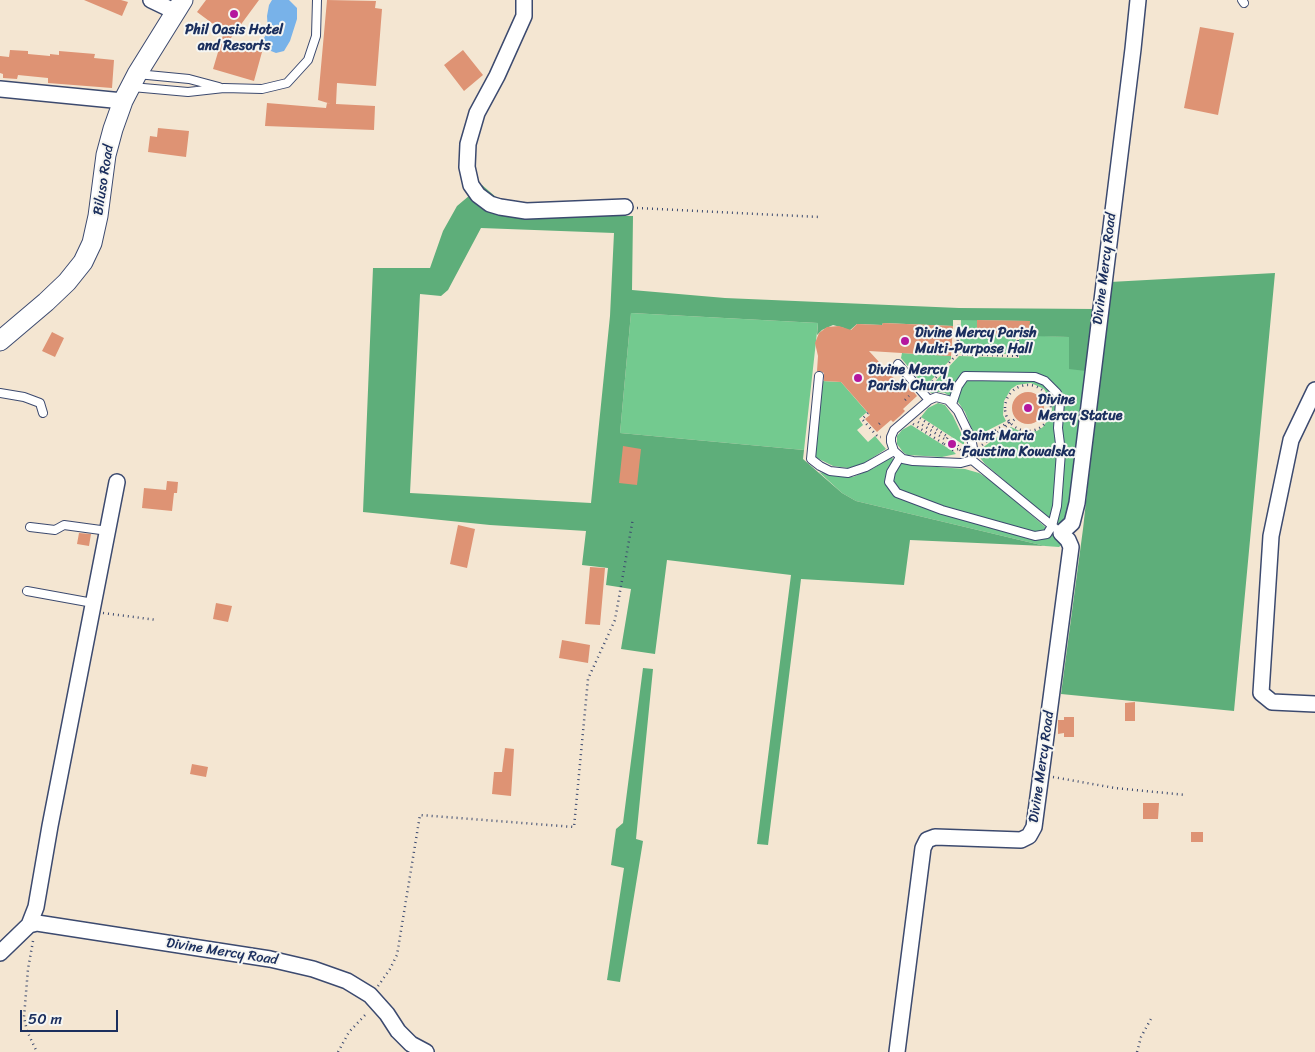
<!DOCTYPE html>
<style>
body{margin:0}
#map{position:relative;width:1315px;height:1052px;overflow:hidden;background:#f4e6d2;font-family:Sriracha,sans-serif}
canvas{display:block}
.scale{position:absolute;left:20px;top:1010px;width:98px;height:22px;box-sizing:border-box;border:2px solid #1b2f5e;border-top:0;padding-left:6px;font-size:15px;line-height:18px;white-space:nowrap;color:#1b2f5e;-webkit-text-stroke:4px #f6f6f2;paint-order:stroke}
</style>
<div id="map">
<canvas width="1315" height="1052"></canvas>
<div class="scale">50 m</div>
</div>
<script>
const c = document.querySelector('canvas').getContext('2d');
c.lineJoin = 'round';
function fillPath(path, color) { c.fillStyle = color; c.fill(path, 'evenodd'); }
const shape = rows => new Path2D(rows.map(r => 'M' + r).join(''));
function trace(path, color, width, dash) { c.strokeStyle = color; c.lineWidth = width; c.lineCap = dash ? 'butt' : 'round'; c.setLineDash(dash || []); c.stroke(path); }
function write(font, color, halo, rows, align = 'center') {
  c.font = font + ' Sriracha,sans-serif'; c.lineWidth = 4; c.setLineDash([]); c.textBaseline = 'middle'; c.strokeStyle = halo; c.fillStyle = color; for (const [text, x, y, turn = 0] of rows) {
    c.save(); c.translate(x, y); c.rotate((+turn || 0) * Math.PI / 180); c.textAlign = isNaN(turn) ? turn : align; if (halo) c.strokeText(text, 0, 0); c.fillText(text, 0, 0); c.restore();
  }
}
fillPath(shape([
 [631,313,818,323,804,450,620,433],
 [961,320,977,320,977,334,1016,335,1015,354,960,353],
 [1019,335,1069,337,1069,350,1086,371,1070,510,1060,528,985,464,981,459,978,451,1011,427,1024,433,1037,431,1043,427,1051,415,1052,408,1051,401,1044,389,1031,383,1017,385,1011,389,1004,401,1003,415,1006,421,975,437,965,412,958,402,945,393,939,392,931,393,928,389,959,356,1019,358],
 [902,353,951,356,951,359,925,387,901,358],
 [822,381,841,382,867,412,859,419,863,425,857,430,868,442,875,436,886,449,863,464,848,468,833,466,815,457],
 [938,403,945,405,953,416,964,439,964,445,921,417,928,408],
 [911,425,954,452,956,454,942,457,907,455,903,452,897,444,897,436,902,430],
 [891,457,897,462,910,465,965,469,979,473,993,482,1064,543,1059,547,1045,546,856,501,842,493,819,472,834,476,853,477,874,468]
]), '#73ca8f');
fillPath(shape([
 [482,185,497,198,523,206,615,203,616,216,633,216,632,290,725,298,959,308,1094,309,1086,371,1069,369,1069,337,1029,336,1029,321,953,320,953,326,883,323,882,325,857,324,849,331,844,328,833,325,822,330,817,335,818,323,631,313,620,433,804,450,803,459,842,493,856,501,1045,546,910,540,904,585,801,579,768,845,757,844,791,575,667,560,655,654,621,649,631,589,606,585,608,568,582,565,586,531,490,525,363,512,373,268,430,268,443,231,457,206],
 [481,228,614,233,610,316,591,503,410,493,420,294,441,296,448,290],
 [1275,273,1234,711,1061,694,1083,529,1110,282],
 [643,668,653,669,636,839,643,841,620,982,607,980,624,868,611,865,616,829,623,823]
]), '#5eae7a');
fillPath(shape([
 [272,0,289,0,297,8,297,19,290,41,284,51,276,53,266,49,263,44,264,38,268,31,267,16,269,5]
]), '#78b2e9');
fillPath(shape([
 [84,0,121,0,128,2,122,16],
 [206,0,259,0,228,42,262,52,254,81,213,69,224,32,197,12],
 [327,0,376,1,375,8,382,9,376,86,337,83,336,104,375,106,374,130,265,126,267,103,326,108,327,103,331,104,318,100],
 [1200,27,1234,33,1218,115,1184,108],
 [10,50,28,51,28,54,50,56,50,54,59,55,59,51,95,54,94,58,114,60,112,88,48,83,48,78,18,75,17,79,3,78,3,74,0,73,0,56,9,57],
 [463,50,483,75,464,91,444,65],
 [158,128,189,131,186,157,148,152,150,136,157,137],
 [977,320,1030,321,1029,336,977,334],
 [883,323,953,326,951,356,869,351,901,386,906,382,917,396,903,409,905,411,900,416,893,422,891,420,877,432,865,419,870,415,841,382,824,381,824,373,820,371,817,371,818,356,815,343,819,333,827,327,839,326,851,330,857,324,882,325],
 [52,332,64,338,55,357,42,351],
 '1012 408a16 16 0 1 1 32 0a16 16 0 1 1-32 0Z',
 [623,446,641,449,637,485,619,483],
 [167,481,178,482,177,493,174,493,172,511,142,508,144,488,166,490],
 [458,525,475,529,467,568,450,564],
 [79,533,91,534,89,546,77,544],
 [590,567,605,568,600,625,585,624],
 [216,603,232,606,228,622,213,619],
 [562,640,590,645,588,663,559,658],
 [1135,702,1135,721,1125,721,1125,703],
 [1064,717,1074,717,1074,737,1064,737,1064,733,1058,734,1058,720,1064,720],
 [505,748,514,749,511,796,492,794,494,772,502,772],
 [192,764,208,767,206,777,190,774],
 [1143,803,1159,803,1158,819,1143,819],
 [1191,832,1203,832,1203,842,1191,842]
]), '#de9374');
const service = shape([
 [1242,0,1244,3],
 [137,74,189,79,219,87],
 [132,87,188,92,224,88,262,89,287,83,308,60,316,36,317,0],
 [898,364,929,400],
 [819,376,811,459,820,466,830,471,848,473,866,467,894,451],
 [0,393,24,397,40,403,43,413],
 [936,397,948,400,958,411,971,438,973,448,972,460,961,463,913,461,903,459,894,451,891,442,891,437,894,430,929,400,936,397],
 [900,457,891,472,889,482,897,493,942,510,1035,536,1047,534,1052,526,1057,506,1061,452,1058,428,1060,402,1057,393,1045,381,1035,377,965,376,958,386,952,404],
 [972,460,1055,528],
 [30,527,55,530,64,525,108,531],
 [27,591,93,603]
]);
const minor = shape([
 [151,0,176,12],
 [524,0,524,16,497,76,477,113,468,144,467,167,471,185,478,195,490,204,500,207,526,211,625,207],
 [0,89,123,101],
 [1315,390,1291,440,1271,536,1261,693,1272,702,1315,704],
 [29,925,36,907,50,826,117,482],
 [0,953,29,925,37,923,270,959,313,969,347,981,370,995,387,1014,398,1031,411,1044,426,1052],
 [897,1052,923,848,927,840,935,837,1021,840,1029,836,1034,827,1071,547,1068,540,1061,533,1072,523,1077,503,1133,49,1138,0]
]);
const tertiary = shape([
 [0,341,46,302,67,282,83,262,92,243,98,216,106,155,113,129,123,101,137,74,183,0]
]);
trace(service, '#3c4a6f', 10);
trace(minor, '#3c4a6f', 18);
trace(tertiary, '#3c4a6f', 21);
trace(shape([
 [637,208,820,217],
 [957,354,1017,356,1018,335],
 [929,385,957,354,959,322],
 '1005 408a23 23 0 1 1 46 0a23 23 0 1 1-46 0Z',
 [905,400,909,396],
 [868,413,862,419,878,437,881,437],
 [920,418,948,437],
 [918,422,946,440,948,437,957,443,959,449,963,452],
 [879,424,882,421],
 [913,424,944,444],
 [982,438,1009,422],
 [944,444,953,450,959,449],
 [982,445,1015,419],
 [103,613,157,620],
 [1053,777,1115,788,1186,795],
 [33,941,28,969,24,1017,27,1031,37,1052],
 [378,986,390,969,397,955,420,815,574,827,588,679,615,620,633,518],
 [338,1052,349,1032,367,1013],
 [1137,1052,1141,1037,1152,1017]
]), '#3c4a6f', 2.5, [1, 4]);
trace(service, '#fff', 8);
trace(minor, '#fff', 15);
trace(tertiary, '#fff', 19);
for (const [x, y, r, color] of [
 [234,14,5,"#b5179e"],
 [905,341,5,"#b5179e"],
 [858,378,5,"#b5179e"],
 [1028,408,5,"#b5179e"],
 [952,444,5,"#b5179e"]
]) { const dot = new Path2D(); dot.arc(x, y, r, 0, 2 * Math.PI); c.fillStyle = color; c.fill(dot); trace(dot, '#f6f6f2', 2); }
write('bold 14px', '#1b2f5e', '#f6f6f2', [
 ["Phil Oasis Hotel",234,30,"center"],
 ["and Resorts",234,46,"center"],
 ["Divine Mercy Parish",915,333],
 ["Multi-Purpose Hall",915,349],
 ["Divine Mercy",868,370],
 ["Parish Church",868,386],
 ["Divine",1038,400],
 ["Mercy Statue",1038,416],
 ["Saint Maria",962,436],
 ["Faustina Kowalska",962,452]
], 'left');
write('14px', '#1b2f5e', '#f6f6f2', [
 ["Biluso Road",104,180,-81],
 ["Divine Mercy Road",1105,269,-83],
 ["Divine Mercy Road",1042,767,-82],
 ["Divine Mercy Road",222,952,9]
]);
</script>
